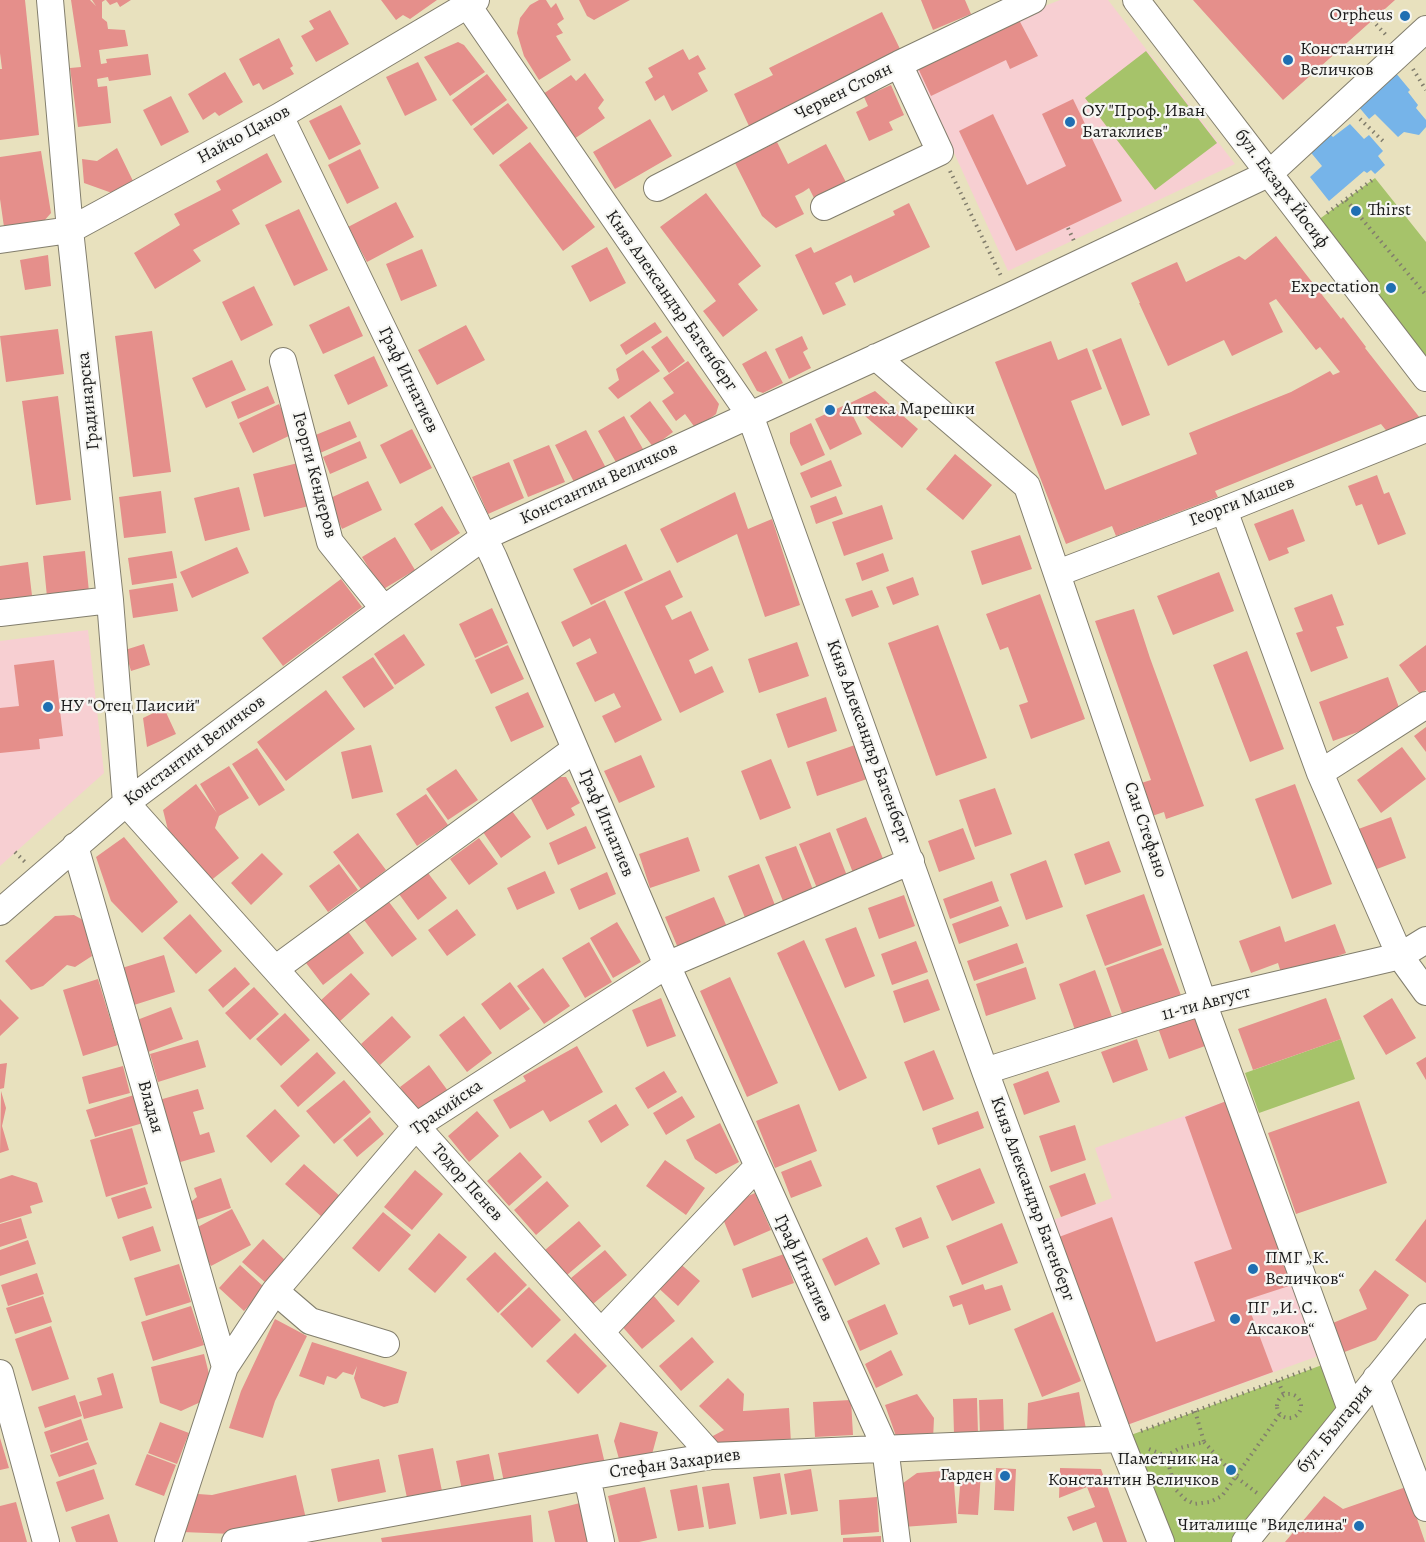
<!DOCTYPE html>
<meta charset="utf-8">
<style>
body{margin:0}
canvas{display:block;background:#e8e1be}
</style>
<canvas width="1426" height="1542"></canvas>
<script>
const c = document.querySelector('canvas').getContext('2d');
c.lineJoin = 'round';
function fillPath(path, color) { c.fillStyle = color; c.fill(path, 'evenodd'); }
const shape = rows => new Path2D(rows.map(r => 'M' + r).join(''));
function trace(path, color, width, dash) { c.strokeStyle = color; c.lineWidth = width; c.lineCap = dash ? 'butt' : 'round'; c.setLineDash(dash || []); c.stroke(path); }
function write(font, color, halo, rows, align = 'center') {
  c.font = font + ' Alegreya,serif'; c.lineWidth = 4.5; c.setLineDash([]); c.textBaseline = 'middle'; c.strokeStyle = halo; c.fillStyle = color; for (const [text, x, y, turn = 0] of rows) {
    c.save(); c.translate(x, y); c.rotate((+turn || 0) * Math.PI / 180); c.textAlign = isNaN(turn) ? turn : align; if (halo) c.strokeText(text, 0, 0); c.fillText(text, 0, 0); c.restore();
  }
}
fillPath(shape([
 [1060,0,1108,0,1235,164,1008,271,950,144,910,67,1032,11],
 [88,630,104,773,0,866,0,641],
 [1229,1100,1321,1355,1127,1425,1053,1220,1112,1198,1095,1148]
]), '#f7cfd2');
fillPath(shape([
 [1146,51,1217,143,1155,190,1085,98],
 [1375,178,1426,242,1426,378,1310,226],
 [1341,1039,1355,1079,1259,1113,1245,1073],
 [1333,1361,1351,1410,1245,1542,1161,1542,1120,1439]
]), '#a6c36a');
fillPath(shape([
 [1395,72,1410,90,1408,92,1418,105,1416,108,1426,120,1426,127,1419,135,1404,132,1398,137,1375,114,1369,119,1352,99],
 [1350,124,1364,139,1369,135,1383,151,1378,156,1385,165,1375,174,1371,170,1367,173,1364,171,1329,201,1310,177,1322,166,1308,149,1328,132,1333,137]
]), '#76b4e9');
fillPath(shape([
 [0,0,25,0,39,135,0,140,0,69,2,69,0,53],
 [71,0,90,0,96,6,92,0,105,0,102,2,102,18,107,22,108,29,125,30,128,46,99,50,101,64,107,63,106,59,148,54,151,75,109,81,108,77,97,79,98,87,107,86,111,123,78,127,70,68,81,67],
 [106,0,131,0,120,7,117,2,110,5],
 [381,0,437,0,410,19,403,15,396,20],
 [539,0,546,0,551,8,556,3,564,19,557,24,563,33,556,36,571,60,539,80,524,56,517,33,520,18,530,5],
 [579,0,630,0,594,20,587,16],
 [921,0,965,0,971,14,933,30],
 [1193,0,1395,0,1283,100],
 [330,10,349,44,316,62,301,36,314,29,309,21],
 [882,12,901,51,749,126,734,94,773,75,769,68],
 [1018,18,1038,56,1010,69,1006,60,931,96,917,66],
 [279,38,293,66,290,68,294,74,263,90,259,83,253,86,239,59],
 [458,42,464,45,485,72,450,96,424,57],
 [683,49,689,60,698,55,706,69,698,73,708,91,672,111,664,95,655,101,645,82,653,77,648,68],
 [418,62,437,100,405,116,386,77],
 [225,72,243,102,219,116,215,112,203,120,188,94],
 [585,73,604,100,598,108,605,118,574,139,543,94,571,75,576,81],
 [487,74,507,100,471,126,452,100],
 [891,85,904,115,889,122,893,130,869,141,856,112,868,106,864,97],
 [171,96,189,132,161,146,143,110],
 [1073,99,1122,201,1016,251,959,131,993,114,1027,185,1066,166,1042,114],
 [508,103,528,128,493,155,473,129],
 [341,105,361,144,329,160,309,121],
 [650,119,672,156,615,189,593,152],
 [530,142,595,227,563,251,499,165],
 [777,142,788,164,826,144,849,188,817,204,809,188,803,192,795,196,804,214,776,228,762,216,735,163],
 [117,148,133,181,112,193,84,183,82,159,97,161],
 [360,149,379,188,347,204,328,165],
 [41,151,51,213,44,221,4,227,0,199,0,157],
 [267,153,282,182,232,210,240,224,193,250,201,261,155,289,134,253,180,225,174,214,221,190,216,181],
 [706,193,761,266,738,284,758,310,723,337,703,311,716,301,660,227],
 [396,202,414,237,367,262,348,227],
 [909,203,930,247,854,283,851,275,835,283,846,305,823,315,795,255,811,247,814,253,895,215,893,211],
 [299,209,328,270,294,286,265,225],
 [1276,236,1341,319,1343,317,1366,347,1365,348,1420,418,1393,439,1381,424,1215,491,1218,497,1116,536,1112,526,1066,544,995,362,1051,341,1058,360,1087,348,1102,389,1071,401,1105,490,1197,454,1189,433,1291,392,1330,371,1333,375,1340,372,1320,347,1316,350,1276,299,1269,303,1283,332,1232,356,1224,340,1168,366,1139,303,1140,303,1131,283,1177,262,1186,282,1239,256,1245,260],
 [607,247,626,283,590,302,571,266],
 [422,249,437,286,401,301,386,264],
 [48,255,51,286,25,290,20,260],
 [254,286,273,325,241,341,222,302],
 [349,306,363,336,323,354,309,325],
 [655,322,662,332,626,355,620,345],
 [466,325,485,360,437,385,418,350],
 [58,329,64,374,6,382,0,336],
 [152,331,171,472,133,477,115,336],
 [667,336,685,361,669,373,651,347],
 [802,336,808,349,803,352,811,368,789,379,775,349],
 [1121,338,1150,415,1122,426,1092,350],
 [643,350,660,371,618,399,608,388,619,380,616,369],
 [766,351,783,383,763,393,757,391,742,364],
 [374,356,388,386,348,405,334,375],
 [232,360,246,390,206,408,192,378],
 [688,361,719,404,716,414,696,429,685,414,676,421,662,401,674,393,663,378],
 [268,386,275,403,238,419,231,402],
 [875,391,918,429,902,448,850,403],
 [58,396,71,500,36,505,22,401],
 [650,401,673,432,653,447,630,416],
 [279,404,293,434,253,453,239,423],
 [847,404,862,434,830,450,815,419],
 [624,416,643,449,617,464,598,431],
 [350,421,357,437,320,453,313,436],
 [811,423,825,455,801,466,790,443,790,433],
 [412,429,432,468,400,484,380,445],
 [586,430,606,468,575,484,555,445],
 [360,441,367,458,330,474,323,457],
 [549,445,565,482,528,497,513,460],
 [955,454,992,485,963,520,926,489],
 [831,460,842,486,811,498,800,473],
 [509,462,524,498,488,514,472,477],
 [298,463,309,506,264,517,253,474],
 [1377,475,1384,494,1389,492,1406,534,1378,545,1362,504,1356,506,1348,486],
 [368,481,382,510,342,529,328,499],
 [239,487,250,530,205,541,194,498],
 [161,491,166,533,124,538,119,497],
 [735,492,748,529,772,519,800,605,765,617,737,534,677,563,660,529],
 [836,496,843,514,816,524,810,506],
 [882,505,893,539,844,556,832,522],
 [442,506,460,533,431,551,414,524],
 [1293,509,1305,541,1287,548,1289,553,1269,561,1254,524],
 [1020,535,1032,569,982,585,971,551],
 [395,537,415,570,382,590,362,557],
 [626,544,643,580,591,605,573,569],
 [237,547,249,573,192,598,180,572],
 [85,551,89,592,47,597,43,556],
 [172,551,177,578,132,585,128,558],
 [883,553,889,571,862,581,856,563],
 [28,562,33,604,0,608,0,566],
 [670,570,683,597,665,606,672,620,691,611,709,650,689,660,695,674,712,666,724,692,680,713,624,592],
 [1219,572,1234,611,1173,635,1157,596],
 [913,577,919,595,893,605,886,587],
 [341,579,362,607,283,666,262,638],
 [173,583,178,611,133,618,129,590],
 [872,590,879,607,852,617,845,599],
 [1040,594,1085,719,1031,739,1019,705,1028,702,1008,647,1000,650,986,614],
 [1332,594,1344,625,1336,627,1348,658,1311,672,1296,633,1303,631,1294,608],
 [605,600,662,720,615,743,602,716,621,707,614,693,595,702,576,663,597,653,590,638,573,647,561,622],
 [492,608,508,643,475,658,459,624],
 [1134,609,1150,658,1204,806,1166,819,1164,812,1149,817,1138,784,1151,780,1095,621],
 [938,625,987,758,936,776,888,643],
 [404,634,425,665,395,685,374,654],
 [797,642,809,676,759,693,748,659],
 [144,644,150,665,131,671,125,650],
 [508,645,524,679,491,694,475,660],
 [1426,645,1426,690,1420,694,1399,665],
 [1247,651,1284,749,1250,762,1213,665],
 [373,657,394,688,364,708,342,677],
 [54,660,63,736,39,739,40,749,0,753,0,708,19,706,14,665],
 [1388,677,1402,716,1333,741,1319,702],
 [326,690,355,729,286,781,257,742],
 [528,692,544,727,511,742,495,707],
 [826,697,837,731,788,748,776,714],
 [164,708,176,734,147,747,143,718],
 [1426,727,1426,752,1414,736],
 [371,745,383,792,352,799,341,752],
 [855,745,867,779,817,796,806,762],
 [1402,747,1426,779,1381,813,1357,780],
 [257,748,285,790,259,806,232,764],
 [641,755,655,787,619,803,604,771],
 [771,759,791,808,760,820,741,771],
 [229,766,249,798,219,816,215,828,239,858,204,886,172,846,163,810,196,784,217,813,200,784],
 [456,769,478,800,448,820,426,789],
 [559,777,566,777,580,803,571,808,575,815,547,830,528,793],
 [1295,784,1332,884,1292,899,1255,799],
 [995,788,1012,834,975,847,959,800],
 [426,794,448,825,417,846,396,814],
 [512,811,531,837,501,858,483,832],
 [866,817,886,866,855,878,836,829],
 [1391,817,1406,858,1369,872,1353,831],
 [586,826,596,848,558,865,549,843],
 [963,828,975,859,939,872,928,841],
 [830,832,849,881,819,893,799,844],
 [358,833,386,870,361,889,333,852],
 [124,837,178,902,142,933,111,901,96,857],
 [688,837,700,871,650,888,639,854],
 [479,838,498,864,469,885,450,859],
 [1109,841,1121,872,1085,885,1074,854],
 [796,846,815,895,785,906,765,857],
 [262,853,283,874,251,905,231,883],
 [1046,860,1063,907,1026,920,1010,874],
 [339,864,358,890,328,912,309,886],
 [759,864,778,913,748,925,728,876],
 [545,871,555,893,517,910,507,888],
 [607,872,616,894,579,910,570,889],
 [428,873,447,898,418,920,399,894],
 [992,881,999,901,950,919,943,899],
 [1144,894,1162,945,1105,966,1086,915],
 [904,895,915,926,879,939,868,908],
 [714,897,727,927,678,948,665,917],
 [389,902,417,939,392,957,364,920],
 [1001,906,1009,926,959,944,952,924],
 [457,909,476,935,447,956,428,930],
 [190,914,222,951,196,974,163,938],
 [74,915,83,920,92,956,75,967,67,965,43,986,31,990,5,961,55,916],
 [617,922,641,962,613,978,590,938],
 [1335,924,1346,953,1282,976,1278,963,1251,973,1239,941,1280,926,1285,942],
 [856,927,875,976,845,988,825,939],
 [347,930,364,953,323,985,306,963],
 [804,940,867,1078,839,1091,777,953],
 [916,941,928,972,892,985,881,954],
 [589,942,612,982,585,998,562,958],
 [1017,943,1024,963,974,981,967,961],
 [1163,948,1182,998,1124,1019,1106,968],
 [164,955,175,992,134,1005,122,968],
 [235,967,250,984,223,1008,208,990],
 [1026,967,1036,999,986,1016,976,984],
 [543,968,570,1006,544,1024,517,986],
 [1095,970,1112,1017,1075,1030,1059,984],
 [351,973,370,994,339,1022,320,1001],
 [730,977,778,1083,747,1097,700,991],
 [98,979,118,1045,83,1056,63,990],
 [928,979,940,1010,904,1023,893,991],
 [510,982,530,1009,500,1030,481,1004],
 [254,987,279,1014,250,1040,225,1013],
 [661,998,676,1036,647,1047,632,1010],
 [1326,998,1341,1039,1253,1070,1238,1029],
 [1392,998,1416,1038,1386,1055,1363,1016],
 [0,999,19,1018,0,1036],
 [171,1007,183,1039,148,1052,137,1020],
 [285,1013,310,1040,281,1066,256,1039],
 [1194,1015,1205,1046,1169,1059,1158,1028],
 [392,1016,411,1037,380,1065,361,1044],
 [464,1016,492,1053,467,1072,439,1035],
 [1137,1039,1148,1070,1113,1083,1101,1052],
 [198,1040,206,1067,158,1082,150,1054],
 [577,1046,603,1092,550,1122,543,1110,510,1129,493,1100,526,1081,523,1076],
 [934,1050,954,1099,923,1111,904,1062],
 [317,1052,336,1073,298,1107,280,1086],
 [1426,1057,1426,1080,1416,1063],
 [7,1063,4,1088,0,1089,0,1064],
 [429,1065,448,1091,418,1113,400,1087],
 [123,1066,130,1093,89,1104,82,1077],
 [664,1071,677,1092,648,1109,635,1088],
 [1048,1071,1060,1102,1024,1115,1013,1084],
 [344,1080,371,1112,334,1144,306,1111],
 [198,1089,204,1109,193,1112,200,1135,209,1132,215,1152,177,1163,159,1100],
 [1,1091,6,1108,2,1126,9,1150,0,1153],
 [134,1095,143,1123,95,1137,86,1110],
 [682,1096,695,1117,666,1135,653,1113],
 [1229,1100,1295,1284,1246,1300,1273,1372,1127,1425,1059,1237,1112,1217,1156,1342,1215,1321,1194,1262,1232,1249,1185,1117],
 [1359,1101,1387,1183,1296,1214,1268,1133],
 [616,1104,629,1125,601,1143,588,1121],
 [799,1104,817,1151,775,1168,756,1121],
 [275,1109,300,1136,271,1163,246,1136],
 [477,1111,499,1136,469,1162,448,1136],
 [978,1111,984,1128,938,1145,932,1128],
 [370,1117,384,1134,357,1157,343,1140],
 [720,1123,739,1162,716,1174,695,1159,686,1140],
 [1075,1125,1086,1160,1051,1172,1039,1136],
 [132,1128,148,1184,106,1197,90,1140],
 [520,1152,542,1177,509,1206,487,1181],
 [665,1160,705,1188,686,1215,646,1186],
 [811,1160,822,1186,791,1198,781,1172],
 [304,1164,342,1198,323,1218,285,1184],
 [980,1168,995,1203,952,1221,936,1186],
 [415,1170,443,1194,412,1230,384,1207],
 [1085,1173,1096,1204,1061,1217,1049,1186],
 [12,1175,37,1183,43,1202,30,1206,32,1213,0,1223,0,1179],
 [221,1178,231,1208,193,1221,187,1205,197,1197,194,1188],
 [547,1181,569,1206,536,1235,514,1210],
 [145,1187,152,1208,118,1219,111,1198],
 [755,1193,771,1230,734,1246,719,1209],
 [232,1209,251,1245,211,1266,192,1230],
 [383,1212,411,1235,379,1272,352,1248],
 [921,1217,929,1238,903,1248,895,1228],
 [21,1218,27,1238,0,1247,0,1224],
 [1426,1219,1426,1283,1395,1260],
 [579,1221,601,1246,567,1275,545,1250],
 [1002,1223,1018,1263,962,1285,946,1246],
 [153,1226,161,1251,130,1261,122,1237],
 [439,1233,467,1257,435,1293,408,1269],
 [867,1237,880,1264,835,1286,822,1259],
 [263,1239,287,1262,267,1284,242,1262],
 [28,1240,36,1264,0,1276,0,1250],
 [605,1250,627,1275,593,1304,571,1278],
 [495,1252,527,1285,498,1313,466,1279],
 [784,1254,794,1283,752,1298,742,1269],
 [676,1260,700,1281,678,1306,654,1284],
 [179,1264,191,1302,146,1316,134,1278],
 [240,1265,265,1288,244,1311,219,1288],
 [1375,1270,1409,1295,1376,1340,1334,1356,1323,1327,1367,1309,1359,1290],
 [37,1273,44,1294,8,1306,1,1285],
 [983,1284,985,1290,1002,1285,1011,1310,969,1325,962,1304,953,1307,949,1296],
 [529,1287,561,1320,532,1348,500,1314],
 [653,1295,675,1321,642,1349,620,1324],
 [43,1296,52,1322,15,1334,6,1308],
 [885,1304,898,1334,860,1351,847,1321],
 [191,1306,204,1345,153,1361,141,1322],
 [1053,1312,1081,1381,1042,1397,1014,1329],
 [275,1319,307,1336,275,1401,263,1438,229,1428,241,1391],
 [51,1326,69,1379,32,1391,15,1339],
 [575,1333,607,1366,578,1394,546,1361],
 [692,1337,714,1362,681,1391,659,1366],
 [312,1342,407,1372,398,1403,384,1407,361,1398,354,1378,357,1366,353,1375,343,1372,336,1379,327,1376,324,1385,299,1376],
 [891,1350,903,1375,876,1388,865,1364],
 [204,1354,210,1378,205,1400,181,1411,160,1403,151,1367],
 [113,1373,123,1408,84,1419,79,1402,102,1395,97,1378],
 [728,1378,744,1394,743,1411,789,1408,791,1443,716,1446,711,1437,724,1430,699,1406],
 [1079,1392,1086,1429,1027,1433,1028,1403],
 [917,1394,934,1418,933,1440,897,1439,885,1405],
 [75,1395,82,1416,45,1428,38,1407],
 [977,1398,978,1434,954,1434,953,1399],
 [1003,1399,1004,1435,980,1436,979,1400],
 [851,1400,853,1435,815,1437,813,1402],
 [81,1419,88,1440,51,1453,44,1432],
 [160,1422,189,1433,177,1464,148,1453],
 [620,1422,658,1432,651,1458,621,1466,614,1441],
 [598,1434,606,1468,505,1487,498,1453],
 [0,1438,9,1468,0,1470],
 [88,1442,97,1464,59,1477,50,1455],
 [433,1448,442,1491,407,1498,398,1455],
 [147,1454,176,1465,164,1496,135,1485],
 [489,1454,496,1488,463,1495,456,1461],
 [379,1459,386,1492,338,1502,331,1469],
 [996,1468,1016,1469,1014,1511,994,1510],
 [1060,1468,1101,1469,1127,1542,1103,1542,1096,1522,1073,1531,1067,1517,1095,1507,1087,1487,1059,1498],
 [94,1469,104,1499,66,1512,56,1482],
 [811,1469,818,1511,791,1515,784,1474],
 [953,1470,957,1523,903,1527,899,1486,917,1473],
 [961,1472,981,1473,978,1515,958,1514],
 [780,1473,787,1514,760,1519,753,1477],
 [296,1475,306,1519,233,1534,182,1532,198,1494,212,1495],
 [729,1483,736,1524,709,1529,702,1487],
 [697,1485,704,1527,678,1531,670,1490],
 [645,1487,657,1538,639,1542,619,1542,608,1496],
 [1406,1487,1425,1542,1285,1542,1324,1496,1343,1509],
 [877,1497,879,1532,841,1535,839,1500],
 [16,1502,27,1542,0,1542,0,1506],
 [584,1502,594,1542,555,1542,548,1511],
 [109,1514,118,1542,76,1542,71,1527],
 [531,1515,533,1542,382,1542,381,1538],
 [881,1536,881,1542,843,1542,843,1538]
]), '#e58f8b');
const minor = shape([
 [50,0,70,230,110,600,126,803,712,1456],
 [464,0,750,415,985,1071,1120,1439,1161,1542],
 [1136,0,1426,378],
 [280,116,494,558,667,965,885,1447,897,1542],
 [657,188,899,64,1033,0],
 [824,207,940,152,899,64],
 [0,240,70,230,280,116,476,0],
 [876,357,1027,486,1203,1002,1351,1410],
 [283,361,330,542,384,609],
 [1224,510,1320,773,1400,956,1426,992],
 [1058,573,1224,510,1426,429],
 [0,613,110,600],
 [1320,773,1426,705],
 [75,846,225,1367],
 [0,912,126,803,384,609,484,537,1010,296,1270,173,1426,29],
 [275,969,575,749],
 [985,1071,1203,1002,1400,956,1426,940],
 [275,1291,310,1321,386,1344],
 [601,1332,757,1167],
 [0,1373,46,1542],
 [1376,1378,1426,1508],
 [587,1477,601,1542],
 [168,1542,225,1367,275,1291,416,1126,667,965,911,861],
 [235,1542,587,1477,712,1456,1120,1439],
 [1245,1542,1426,1317]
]);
trace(minor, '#827e6d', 28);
trace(shape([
 [1372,20,1386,35],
 [1413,69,1426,90],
 [1360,119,1384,142],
 [950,171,1002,278],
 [1346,200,1426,295],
 [1327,213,1375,178],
 [1068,228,1074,241],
 [15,852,25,862],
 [1278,1381,1284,1395],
 '1277 1406a12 12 0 1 1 24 0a12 12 0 1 1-24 0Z',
 [1141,1431,1314,1367],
 [1204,1442,1236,1477,1257,1493],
 [1149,1449,1166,1456,1180,1448,1204,1442,1195,1411],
 [1166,1456,1176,1490,1185,1499,1194,1504,1210,1502,1222,1496,1280,1414]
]), '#827e6d', 4, [1.5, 4.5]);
trace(minor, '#fff', 26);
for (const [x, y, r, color] of [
 [1405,16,6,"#1f6fb2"],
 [1288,60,6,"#1f6fb2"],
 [1070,122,6,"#1f6fb2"],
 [1356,211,6,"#1f6fb2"],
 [1391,288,6,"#1f6fb2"],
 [830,410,6,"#1f6fb2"],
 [48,707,6,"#1f6fb2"],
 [1253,1269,6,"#1f6fb2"],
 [1235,1319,6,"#1f6fb2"],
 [1231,1470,6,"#1f6fb2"],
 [1005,1476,6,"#1f6fb2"],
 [1359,1526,6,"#1f6fb2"]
]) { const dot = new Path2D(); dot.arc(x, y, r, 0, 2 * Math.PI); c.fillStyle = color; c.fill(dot); trace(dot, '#f6f6f2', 2); }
write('18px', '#1c1c1c', '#f6f6f2', [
 ["Orpheus",1393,16,"right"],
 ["Константин",1300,50],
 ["Величков",1300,71],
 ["ОУ \"Проф. Иван",1082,112],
 ["Батаклиев\"",1082,133],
 ["Thirst",1368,211],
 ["Expectation",1379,288,"right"],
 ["Аптека Марешки",842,410],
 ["НУ \"Отец Паисий\"",60,707],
 ["ПМГ „К.",1265,1259],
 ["Величков“",1265,1280],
 ["ПГ „И. С.",1247,1309],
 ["Аксаков“",1247,1330],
 ["Паметник на",1219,1460,"right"],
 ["Константин Величков",1219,1481,"right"],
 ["Гарден",993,1476,"right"],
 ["Читалище \"Виделина\"",1347,1526,"right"]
], 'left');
write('18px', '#1c1c1c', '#f6f6f2', [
 ["Червен Стоян",844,92,-27],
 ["Найчо Цанов",244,135,-29],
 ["бул. Екзарх Йосиф",1281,189,53],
 ["Княз Александър Батенберг",671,301,55],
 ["Граф Игнатиев",408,380,64],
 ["Градинарска",89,401,-96],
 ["Георги Кендеров",314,475,75],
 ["Константин Величков",599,484,-25],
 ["Георги Машев",1242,502,-21],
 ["Княз Александър Батенберг",868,742,70],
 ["Константин Величков",195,751,-37],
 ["Граф Игнатиев",606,823,67],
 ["Сан Стефано",1145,830,71],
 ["11-ти Август",1206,1004,-15],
 ["Владая",150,1107,74],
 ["Тракийска",447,1108,-35],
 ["Тодор Пенев",467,1183,48],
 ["Княз Александър Батенберг",1032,1199,70],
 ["Граф Игнатиев",803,1268,65],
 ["бул. България",1335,1429,-51],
 ["Стефан Захариев",675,1464,-8]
]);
</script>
